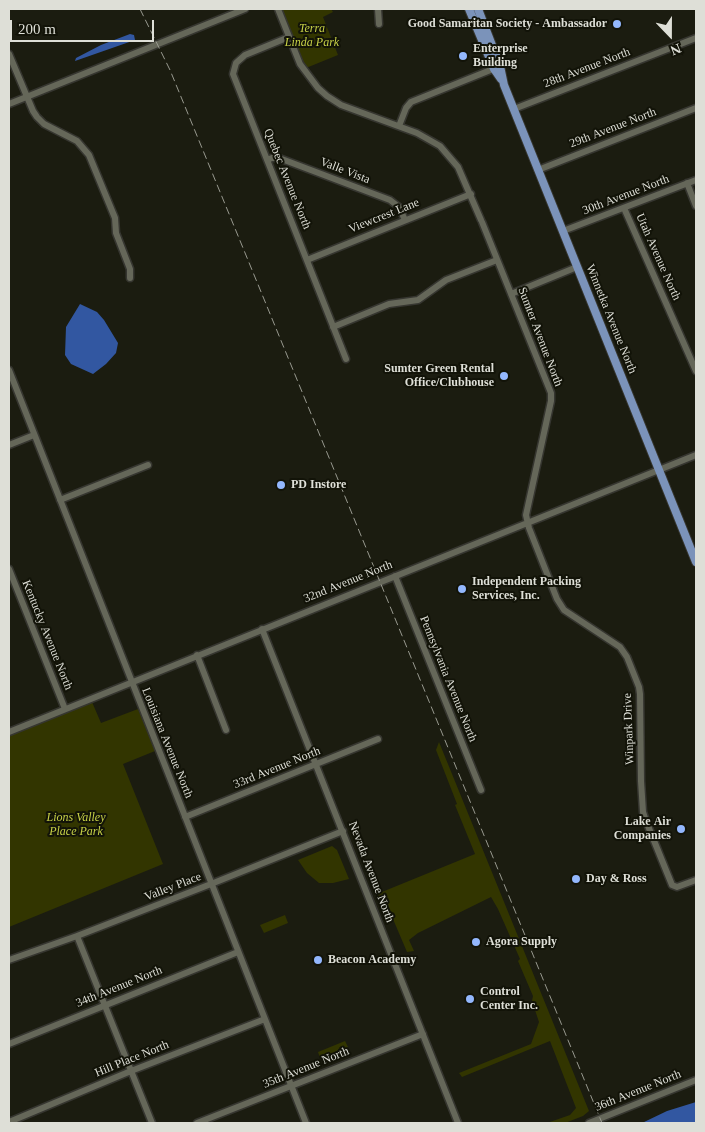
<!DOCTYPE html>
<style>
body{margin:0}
#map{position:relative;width:705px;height:1132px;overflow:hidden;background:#1b1c10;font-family:"Times New Roman",serif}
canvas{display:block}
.frame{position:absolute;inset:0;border:10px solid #dedfd7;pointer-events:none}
.north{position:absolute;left:645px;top:10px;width:50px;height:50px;-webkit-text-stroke:4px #121308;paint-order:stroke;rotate:158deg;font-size:14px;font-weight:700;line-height:20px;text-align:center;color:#dedfd7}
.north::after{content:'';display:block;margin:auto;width:18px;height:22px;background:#dedfd7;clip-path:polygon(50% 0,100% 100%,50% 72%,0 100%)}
.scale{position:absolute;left:10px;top:20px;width:144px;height:22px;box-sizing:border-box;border:2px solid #dedfd7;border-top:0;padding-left:6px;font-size:15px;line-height:18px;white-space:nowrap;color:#dedfd7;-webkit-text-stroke:4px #121308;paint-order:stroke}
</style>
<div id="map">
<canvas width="705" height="1132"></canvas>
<div class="frame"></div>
<div class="north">N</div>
<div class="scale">200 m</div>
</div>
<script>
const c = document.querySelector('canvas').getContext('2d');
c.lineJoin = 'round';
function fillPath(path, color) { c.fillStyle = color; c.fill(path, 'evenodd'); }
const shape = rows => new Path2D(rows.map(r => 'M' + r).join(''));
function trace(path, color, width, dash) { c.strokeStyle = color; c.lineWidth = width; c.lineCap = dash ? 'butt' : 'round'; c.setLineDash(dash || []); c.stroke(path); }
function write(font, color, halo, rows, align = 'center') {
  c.font = font + ' "Times New Roman",serif'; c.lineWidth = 4; c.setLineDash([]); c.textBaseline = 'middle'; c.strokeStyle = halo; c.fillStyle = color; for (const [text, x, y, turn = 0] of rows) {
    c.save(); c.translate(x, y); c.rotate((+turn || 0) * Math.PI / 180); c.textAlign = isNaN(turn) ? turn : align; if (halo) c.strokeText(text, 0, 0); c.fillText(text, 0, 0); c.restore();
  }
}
fillPath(shape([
 [282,9,331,9,333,12,323,17,338,55,306,68],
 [92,702,101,723,138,709,155,751,123,764,163,864,9,927,9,736],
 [439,742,589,1111,583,1116,565,1123,547,1123,570,1115,576,1108,550,1041,462,1077,459,1073,531,1044,539,1022,532,1001,533,996,518,961,520,959,498,909,491,897,418,933,409,940,414,951,407,952,390,912,377,894,475,854,455,805,457,804,436,750],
 [332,846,337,850,349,879,333,883,319,883,307,873,298,860],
 [285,915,288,923,264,933,260,925],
 [345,1041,348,1047,320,1058,318,1052]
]), '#323500');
fillPath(shape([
 [130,34,134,35,135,40,75,61,76,58,101,45],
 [80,304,97,312,104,320,118,343,116,353,106,364,93,374,71,364,65,355,66,327],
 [696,1102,696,1123,642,1123,667,1111]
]), '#3257a1');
const minor = shape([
 [278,9,300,64,318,88,327,96,341,105,417,133,440,146,458,167,481,220],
 [378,9,379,24],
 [289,37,245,55,236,63,233,74,346,359],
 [9,54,33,111,37,117,44,124,77,141,89,155,115,218,116,233,130,269,130,278],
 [9,104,245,9],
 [514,109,696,38],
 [399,126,406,108,411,102,498,67],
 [267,160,272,158,279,158,390,200,399,207,405,220],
 [538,170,696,108],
 [687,183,696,206],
 [624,208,696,371],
 [482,222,551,393,551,401,526,515,529,528,557,599,564,610,620,647,627,657,639,687,640,694,641,781,643,812,646,821,672,885,677,887,696,880],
 [563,231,696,180],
 [307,260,471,194],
 [511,294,577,267],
 [333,327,389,304,418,300,446,280,497,260],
 [9,370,306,1123],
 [9,445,34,435],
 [60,500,148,465],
 [9,569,65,709],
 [395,576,481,790],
 [262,629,458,1123],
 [197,655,226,730],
 [9,732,696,455],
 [185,817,378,739],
 [77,936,152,1123],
 [9,960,77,936,211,884,343,831],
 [9,1044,238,952],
 [9,1122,131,1071,265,1019],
 [197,1123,423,1034],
 [589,1123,696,1080]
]);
const major = shape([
 [469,9,494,69,501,79],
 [478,9,500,66,504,85,696,562]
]);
trace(minor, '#363630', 9);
trace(major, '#363630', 10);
trace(minor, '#656759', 6);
trace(major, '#7b93ba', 8);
trace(shape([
 [140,9,170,70,602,1123]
]), '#999a90', 1, [8, 4]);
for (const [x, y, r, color] of [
 [617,24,5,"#93b7fd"],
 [463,56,5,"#93b7fd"],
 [504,376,5,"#93b7fd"],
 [281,485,5,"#93b7fd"],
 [462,589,5,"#93b7fd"],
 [681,829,5,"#93b7fd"],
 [576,879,5,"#93b7fd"],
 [476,942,5,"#93b7fd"],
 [318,960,5,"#93b7fd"],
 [470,999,5,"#93b7fd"]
]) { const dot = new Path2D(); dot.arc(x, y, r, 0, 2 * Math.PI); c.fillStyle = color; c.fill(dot); trace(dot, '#121308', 2); }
write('bold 12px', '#dedfd7', '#121308', [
 ["Good Samaritan Society - Ambassador",607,24,"right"],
 ["Enterprise",473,49],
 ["Building",473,63],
 ["Sumter Green Rental",494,369,"right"],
 ["Office/Clubhouse",494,383,"right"],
 ["PD Instore",291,485],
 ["Independent Packing",472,582],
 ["Services, Inc.",472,596],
 ["Lake Air",671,822,"right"],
 ["Companies",671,836,"right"],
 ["Day & Ross",586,879],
 ["Agora Supply",486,942],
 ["Beacon Academy",328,960],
 ["Control",480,992],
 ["Center Inc.",480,1006]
], 'left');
write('italic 12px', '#c7d147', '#121308', [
 ["Terra",312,29],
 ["Linda Park",312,43],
 ["Lions Valley",76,818],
 ["Place Park",76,832]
]);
write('12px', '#dedfd7', '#121308', [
 ["28th Avenue North",587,68,-21],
 ["29th Avenue North",613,128,-21],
 ["Valle Vista",345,171,21],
 ["Quebec Avenue North",287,179,68],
 ["30th Avenue North",626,195,-21],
 ["Viewcrest Lane",384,216,-22],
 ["Utah Avenue North",658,257,66],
 ["Winnetka Avenue North",611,319,68],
 ["Sumter Avenue North",540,337,69],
 ["32nd Avenue North",348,582,-22],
 ["Kentucky Avenue North",47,635,68],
 ["Pennsylvania Avenue North",448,679,68],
 ["Winpark Drive",629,729,-92],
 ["Louisiana Avenue North",167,743,68],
 ["33rd Avenue North",277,768,-22],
 ["Nevada Avenue North",371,872,69],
 ["Valley Place",173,887,-21],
 ["34th Avenue North",119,987,-22],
 ["Hill Place North",132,1059,-22],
 ["35th Avenue North",306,1068,-22],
 ["36th Avenue North",638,1091,-22]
]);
</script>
